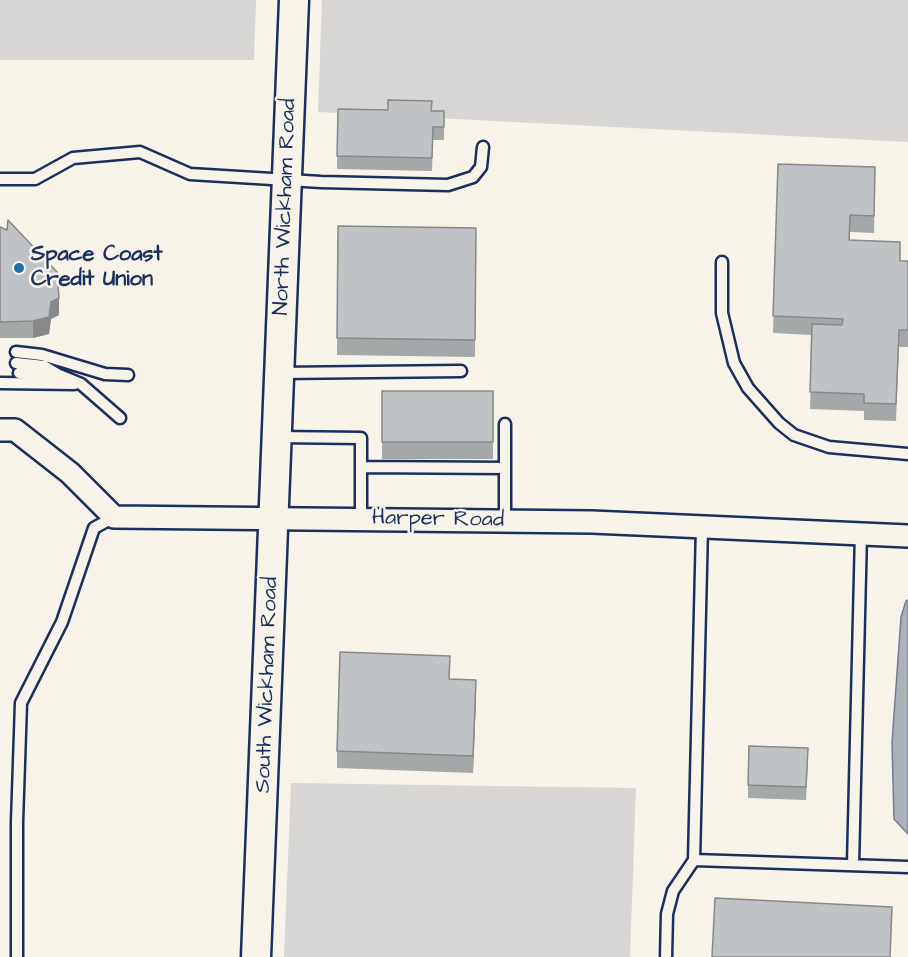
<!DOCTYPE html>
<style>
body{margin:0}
canvas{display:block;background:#f7f3e8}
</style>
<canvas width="908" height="957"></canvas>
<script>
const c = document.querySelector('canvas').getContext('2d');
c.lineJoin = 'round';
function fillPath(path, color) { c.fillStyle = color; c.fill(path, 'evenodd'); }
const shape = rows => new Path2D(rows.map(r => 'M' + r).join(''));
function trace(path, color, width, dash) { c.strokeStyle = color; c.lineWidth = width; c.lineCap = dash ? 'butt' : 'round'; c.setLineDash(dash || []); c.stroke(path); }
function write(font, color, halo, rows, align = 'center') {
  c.font = font + ' "Architects Daughter",sans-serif'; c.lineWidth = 5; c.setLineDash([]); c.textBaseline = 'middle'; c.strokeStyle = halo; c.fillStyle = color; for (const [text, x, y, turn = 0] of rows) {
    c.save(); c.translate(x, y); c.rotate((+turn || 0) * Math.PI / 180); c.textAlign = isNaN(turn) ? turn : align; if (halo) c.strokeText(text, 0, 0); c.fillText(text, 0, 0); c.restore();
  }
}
fillPath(shape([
 [0,0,256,0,254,60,0,60],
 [322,0,908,0,908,142,318,112],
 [291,783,636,788,630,957,284,957]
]), '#d7d6d4');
const water = shape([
 [908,600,908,834,894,819,892,743,901,617,906,601,908,600]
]);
fillPath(water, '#acb0b9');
trace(water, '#727c95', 1.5);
const service = shape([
 [0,179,35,179,73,158,140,152,190,174,321,182,448,185,473,177,481,167,483,147],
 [722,262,722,313,734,363,748,388,779,423,794,435,829,447,908,454],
 [16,352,42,355,105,374,128,375],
 [16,363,44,366,59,375,81,384,120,418],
 [19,373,58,375],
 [280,373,461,371],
 [0,383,75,384],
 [505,424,505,521],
 [278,437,361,438,361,519],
 [361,467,505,468],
 [694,860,908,867],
 [853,864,861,533],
 [17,957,17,822,21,703,62,622,94,528,114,517],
 [666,957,667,914,673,891,694,860,702,527]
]);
const minor = shape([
 [0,430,15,430,70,473,114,517,592,522,908,536]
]);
const secondary = shape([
 [256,957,294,0]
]);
trace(service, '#1b2f5e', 15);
trace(minor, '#1b2f5e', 26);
trace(secondary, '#1b2f5e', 33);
trace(service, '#f7f3e8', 10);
trace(minor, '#f7f3e8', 21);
trace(secondary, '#f7f3e8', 28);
fillPath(shape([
 [338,109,444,111,444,140,433,140,432,171,337,169],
 [778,164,875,184,874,233,850,232,850,240,900,261,908,261,908,347,899,347,896,421,864,420,864,411,810,409,812,335,773,333],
 [338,226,476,228,475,357,337,355],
 [0,227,59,315,51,319,49,334,33,338,0,338],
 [382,391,493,391,493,459,382,459],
 [450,679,476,697,473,773,337,768,337,751],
 [808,761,806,800,748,798,748,785]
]), '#a5a8a9');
fillPath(shape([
 [59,298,59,315,51,319,49,334,33,338,33,321,51,302],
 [476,680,476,697,473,773,473,756]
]), '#86888a');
const building = shape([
 [388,100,432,101,431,111,444,111,444,127,433,127,432,158,337,156,338,109,388,110,388,100],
 [778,164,875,167,874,216,850,215,849,240,900,242,900,261,908,261,908,330,899,330,896,404,864,403,864,394,810,392,812,324,842,325,843,319,773,316,778,164],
 [8,220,57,272,59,298,51,302,49,317,33,321,0,322,0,227,7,230,8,220],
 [338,226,476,228,475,340,337,338,338,226],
 [382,391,493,391,493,442,382,442,382,391],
 [340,652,450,656,449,679,476,680,473,756,337,751,340,652],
 [749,746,808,748,806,787,748,785,749,746],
 [715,898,892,907,890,957,712,957,715,898]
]);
fillPath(building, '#c0c3c5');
trace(building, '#86888a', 1.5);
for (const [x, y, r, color] of [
 [19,268,6,"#1f6fb2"]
]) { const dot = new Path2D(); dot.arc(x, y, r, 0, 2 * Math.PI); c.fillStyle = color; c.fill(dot); trace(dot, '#f7f3e8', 2); }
write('22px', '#1b2f5e', '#f7f3e8', [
 ["North Wickham Road",286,207,-88],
 ["Harper Road",438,520,1],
 ["South Wickham Road",268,685,-88]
]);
write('bold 22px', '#1b2f5e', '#f7f3e8', [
 ["Space Coast",31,255],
 ["Credit Union",31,280]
], 'left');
</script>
